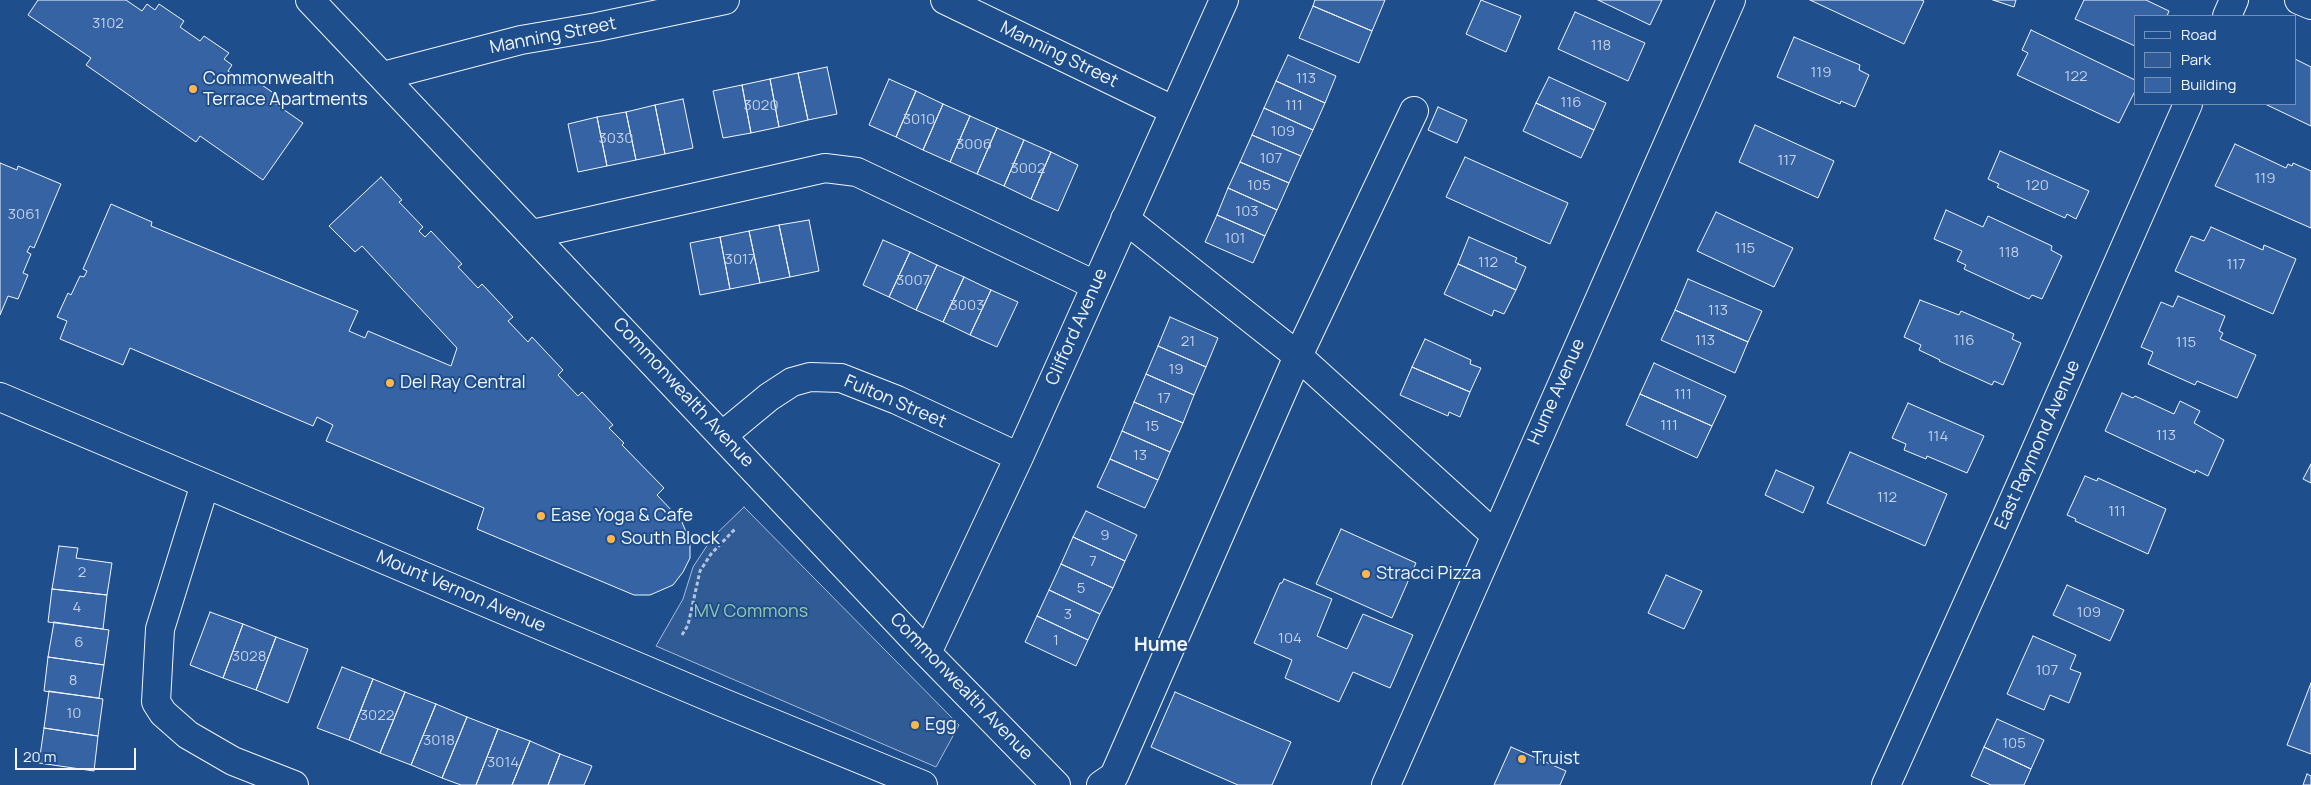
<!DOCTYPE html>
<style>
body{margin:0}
#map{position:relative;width:2311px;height:785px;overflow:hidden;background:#1f4e8c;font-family:Manrope,sans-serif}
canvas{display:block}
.legend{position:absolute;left:2134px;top:15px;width:162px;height:90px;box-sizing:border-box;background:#1f4e8c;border:1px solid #7391ba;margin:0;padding:6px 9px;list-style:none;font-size:15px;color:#f2f6ff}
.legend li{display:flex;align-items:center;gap:10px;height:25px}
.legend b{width:25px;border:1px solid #7391ba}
.scale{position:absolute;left:15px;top:748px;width:121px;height:22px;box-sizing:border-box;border:2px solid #f2f6ff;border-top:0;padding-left:6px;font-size:15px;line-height:18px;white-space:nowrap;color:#f2f6ff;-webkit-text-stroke:4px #1f4e8c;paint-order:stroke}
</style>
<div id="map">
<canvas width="2311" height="785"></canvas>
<ul class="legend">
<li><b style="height:6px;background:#1f4e8c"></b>Road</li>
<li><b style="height:14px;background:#305b95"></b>Park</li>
<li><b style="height:14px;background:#3563a3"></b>Building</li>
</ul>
<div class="scale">20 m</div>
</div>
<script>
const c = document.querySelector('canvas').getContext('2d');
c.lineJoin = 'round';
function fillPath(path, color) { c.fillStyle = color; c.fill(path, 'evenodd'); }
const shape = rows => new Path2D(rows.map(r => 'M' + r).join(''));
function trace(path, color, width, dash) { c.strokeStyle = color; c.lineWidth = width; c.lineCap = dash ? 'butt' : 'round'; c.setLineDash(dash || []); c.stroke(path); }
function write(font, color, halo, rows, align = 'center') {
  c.font = font + ' Manrope,sans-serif'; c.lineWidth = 4; c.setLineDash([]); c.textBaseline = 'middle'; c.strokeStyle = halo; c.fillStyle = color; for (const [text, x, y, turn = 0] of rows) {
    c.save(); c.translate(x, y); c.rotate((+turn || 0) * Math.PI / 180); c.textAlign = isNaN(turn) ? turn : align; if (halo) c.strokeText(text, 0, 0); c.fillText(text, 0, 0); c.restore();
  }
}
const green = shape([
 [744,507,959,725,936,767,656,646,683,599,693,567,712,538,744,507]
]);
fillPath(green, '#305b95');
trace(green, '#a8bbd7', 1);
const building = shape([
 [38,0,126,0,142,11,147,4,155,10,159,4,184,21,180,27,200,41,204,36,229,53,224,59,232,65,228,71,246,84,250,77,275,94,270,100,303,123,263,180,200,136,196,142,86,65,91,58,28,15,38,0],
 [1315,0,1385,0,1372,31,1313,6,1315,0],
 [1481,0,1521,16,1506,52,1466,34,1481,0],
 [1598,0,1662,0,1650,25,1598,0],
 [1810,0,1921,0,1924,1,1904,44,1810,0],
 [1993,0,2016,0,2014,7,1993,0],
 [2084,0,2146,0,2169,11,2167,16,2135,16,2135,46,2075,19,2084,0],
 [1313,6,1372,31,1359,63,1299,38,1313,6],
 [1575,12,1645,43,1628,81,1558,49,1575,12],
 [2031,30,2135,80,2135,91,2119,123,2017,75,2028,53,2022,50,2031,30],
 [1794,37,1860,65,1859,70,1869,75,1855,107,1841,101,1840,104,1777,77,1794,37],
 [1288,55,1336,76,1325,103,1276,81,1288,55],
 [2295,59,2311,67,2311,126,2265,104,2295,104,2295,59],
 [827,67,837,114,808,120,798,73,827,67],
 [798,73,808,120,779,127,770,79,798,73],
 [1549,77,1606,103,1594,130,1536,103,1549,77],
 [770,79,779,127,751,133,742,85,770,79],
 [889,79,916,91,896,137,869,125,889,79],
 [1276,81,1325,103,1313,130,1264,108,1276,81],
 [742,85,751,133,723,138,713,91,742,85],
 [916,91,943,104,923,150,896,137,916,91],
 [683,99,693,148,665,154,655,105,683,99],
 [1536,103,1594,130,1581,158,1523,131,1536,103],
 [943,104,970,116,950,162,923,150,943,104],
 [655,105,665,154,636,160,626,112,655,105],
 [1438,107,1467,120,1457,143,1428,130,1438,107],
 [1264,108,1313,130,1301,156,1252,135,1264,108],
 [626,112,636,160,607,166,597,117,626,112],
 [970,116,997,128,977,174,950,162,970,116],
 [597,117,607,166,578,172,568,124,597,117],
 [1755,125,1834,161,1818,198,1739,162,1755,125],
 [997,128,1024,140,1004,186,977,174,997,128],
 [1252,135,1301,156,1289,183,1240,162,1252,135],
 [1024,140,1051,152,1031,199,1004,186,1024,140],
 [2235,144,2286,168,2288,164,2292,166,2293,163,2311,171,2311,228,2215,186,2235,144],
 [2000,151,2089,191,2076,219,2067,214,2065,218,1997,187,1999,184,1988,179,2000,151],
 [1051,152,1078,165,1058,211,1031,199,1051,152],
 [1465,157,1568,203,1550,244,1446,197,1465,157],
 [1240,162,1289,183,1277,210,1228,188,1240,162],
 [0,163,17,170,18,166,61,184,34,248,30,246,27,252,31,254,23,273,28,275,18,299,8,296,0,315,0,163],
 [381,177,402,200,399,202,423,227,419,231,425,237,431,231,462,264,458,267,478,288,482,284,513,317,508,321,528,342,532,337,563,370,558,375,578,396,582,392,613,425,609,428,624,443,622,445,664,488,657,495,676,515,678,513,690,541,690,558,683,572,673,585,650,595,634,595,477,529,484,508,326,441,333,425,317,417,313,426,130,348,123,365,60,339,67,321,57,317,68,293,71,295,80,276,84,277,87,271,83,269,111,204,152,222,151,226,358,311,349,331,365,338,368,331,451,366,457,348,362,246,355,252,329,226,381,177],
 [1228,188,1277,210,1265,236,1217,215,1228,188],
 [1946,210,1983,227,1988,216,2052,246,2051,250,2062,256,2042,299,2032,295,2029,299,1964,269,1966,265,1957,261,1962,251,1934,239,1946,210],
 [1716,212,1793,248,1774,287,1697,251,1716,212],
 [1217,215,1265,236,1253,263,1205,242,1217,215],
 [809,220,819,271,790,277,779,225,809,220],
 [779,225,790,277,760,283,749,231,779,225],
 [2211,227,2263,250,2264,245,2296,259,2273,314,2175,271,2191,236,2204,241,2211,227],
 [749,231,760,283,730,289,720,237,749,231],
 [720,237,730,289,700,295,690,243,720,237],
 [1469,237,1517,258,1515,262,1526,267,1516,290,1458,264,1469,237],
 [883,240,910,252,889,297,863,285,883,240],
 [910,252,937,265,916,310,889,297,910,252],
 [1458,264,1516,290,1504,314,1494,310,1492,316,1444,294,1458,264],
 [937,265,964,277,943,322,916,310,937,265],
 [964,277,991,290,970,335,943,322,964,277],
 [1688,279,1762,311,1748,342,1675,310,1688,279],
 [991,290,1018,302,997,347,970,335,991,290],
 [2178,296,2225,316,2219,331,2223,333,2220,339,2256,355,2237,398,2197,381,2195,385,2148,364,2153,352,2141,347,2161,302,2173,307,2178,296],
 [1920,300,1959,315,1961,311,2014,334,2012,339,2021,343,2003,385,1994,381,1992,385,1939,361,1940,360,1919,350,1921,345,1904,337,1920,300],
 [1675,310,1748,342,1735,373,1661,340,1675,310],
 [1170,317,1218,338,1206,367,1158,346,1170,317],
 [1425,339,1471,360,1470,364,1481,368,1470,392,1412,367,1425,339],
 [1158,346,1206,367,1194,395,1146,374,1158,346],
 [1654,363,1726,396,1712,426,1640,394,1654,363],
 [1412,367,1470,392,1460,417,1449,412,1448,416,1400,395,1412,367],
 [1146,374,1194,395,1183,423,1134,402,1146,374],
 [2122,393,2133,398,2135,396,2174,414,2180,401,2200,411,2194,423,2224,440,2208,476,2196,470,2195,473,2105,431,2122,393],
 [1640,394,1712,426,1697,458,1626,425,1640,394],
 [1134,402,1183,423,1170,452,1122,431,1134,402],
 [1908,403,1984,436,1967,473,1927,456,1926,459,1904,450,1906,444,1892,438,1908,403],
 [1122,431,1170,452,1158,480,1110,459,1122,431],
 [1850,452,1947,494,1925,546,1827,503,1850,452],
 [1110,459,1158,480,1145,508,1097,487,1110,459],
 [2311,464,2311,483,2303,479,2311,464],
 [1776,470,1814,487,1803,513,1765,495,1776,470],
 [2085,476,2097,481,2098,478,2166,509,2148,554,2075,521,2076,519,2067,515,2085,476],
 [1086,511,1137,535,1125,561,1073,537,1086,511],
 [1341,529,1416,563,1392,618,1316,584,1341,529],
 [1073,537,1125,561,1113,588,1061,564,1073,537],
 [59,546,78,548,76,558,112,563,107,595,52,589,59,546],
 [1061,564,1113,588,1100,614,1049,590,1061,564],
 [1666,575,1702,591,1684,629,1648,613,1666,575],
 [1284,579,1332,599,1317,636,1347,649,1363,614,1413,635,1390,688,1353,672,1339,702,1285,678,1292,660,1254,643,1280,583,1282,583,1284,579],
 [2067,585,2124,610,2110,641,2053,615,2067,585],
 [52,589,107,595,103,629,48,622,52,589],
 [1049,590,1100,614,1088,640,1037,616,1049,590],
 [210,612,243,624,223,678,190,665,210,612],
 [1037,616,1088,640,1076,666,1025,642,1037,616],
 [54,622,109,630,104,665,48,657,54,622],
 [243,624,276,637,256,690,223,678,243,624],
 [2033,636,2076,655,2070,669,2081,673,2069,703,2050,695,2044,710,2007,694,2033,636],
 [276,637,308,649,288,703,256,690,276,637],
 [48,657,104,665,99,698,44,691,48,657],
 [342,667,373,679,349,740,317,728,342,667],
 [373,679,405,692,380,753,349,740,373,679],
 [2311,683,2311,754,2287,745,2311,683],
 [49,691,103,699,98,736,44,728,49,691],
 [405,692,436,704,411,765,380,753,405,692],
 [1175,692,1291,742,1272,785,1238,785,1151,747,1175,692],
 [436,704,467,717,442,778,411,765,436,704],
 [467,717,498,729,476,785,461,785,442,778,467,717],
 [1997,719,2044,740,2031,769,1984,747,1997,719],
 [44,728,98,736,94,771,39,763,44,728],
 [498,729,530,741,512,785,476,785,498,729],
 [530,741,560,754,548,785,512,785,530,741],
 [1511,747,1566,771,1560,785,1494,785,1511,747],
 [1984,747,2031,769,2024,785,1991,785,1971,776,1984,747],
 [560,754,592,766,584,785,548,785,560,754],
 [2307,774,2311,776,2311,785,2303,785,2307,774]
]);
fillPath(building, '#3563a3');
trace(building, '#f2f6ff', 1);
const minor = shape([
 [310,0,927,653,1056,785],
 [945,0,1173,110],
 [2299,0,2311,5],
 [2227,16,2234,0],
 [383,76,521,40,597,27,725,0],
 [1125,219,1298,356,1495,535],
 [533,234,825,168,857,172,1095,285],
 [723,435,769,397,792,382,810,377,841,378,897,400,1019,457],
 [205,484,160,629,156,702,163,713,188,735,233,761,294,785],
 [927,653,1019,457,1224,0],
 [1101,785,1114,776,1298,356,1414,111],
 [1386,785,1731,0],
 [1886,785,2005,520,2188,104]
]);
const major = shape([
 [0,397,721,702,923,785]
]);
trace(minor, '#f2f6ff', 30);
trace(major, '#f2f6ff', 30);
trace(shape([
 [682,635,688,625,700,571,711,554,735,529]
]), '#b3c4dc', 3, [4, 2.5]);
trace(minor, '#1f4e8c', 28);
trace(major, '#1f4e8c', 28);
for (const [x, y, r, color] of [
 [193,89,5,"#ffb74d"],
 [390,383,5,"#ffb74d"],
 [541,516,5,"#ffb74d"],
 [611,539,5,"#ffb74d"],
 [1366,574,5,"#ffb74d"],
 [915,725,5,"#ffb74d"],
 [1522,759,5,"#ffb74d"]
]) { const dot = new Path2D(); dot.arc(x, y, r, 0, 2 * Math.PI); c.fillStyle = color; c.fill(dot); trace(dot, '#1f4e8c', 2); }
write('15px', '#c3d1e8', null, [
 ["3102",108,24],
 ["118",1601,46],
 ["119",1821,73],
 ["122",2076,77],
 ["113",1306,79],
 ["116",1571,103],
 ["3020",761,106],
 ["111",1294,106],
 ["3010",919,120],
 ["109",1283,132],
 ["3030",616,139],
 ["3006",974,145],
 ["107",1271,159],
 ["117",1787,161],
 ["3002",1028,169],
 ["119",2265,179],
 ["105",1259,186],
 ["120",2037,186],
 ["103",1247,212],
 ["3061",24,215],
 ["101",1235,239],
 ["115",1745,249],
 ["118",2009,253],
 ["3017",740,260],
 ["112",1488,263],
 ["117",2236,265],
 ["3007",913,281],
 ["3003",967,306],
 ["113",1718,311],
 ["113",1705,341],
 ["116",1964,341],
 ["21",1188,342],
 ["115",2186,343],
 ["19",1176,370],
 ["111",1683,395],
 ["17",1164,399],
 ["111",1669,426],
 ["15",1152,427],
 ["113",2166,436],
 ["114",1938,437],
 ["13",1140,456],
 ["112",1887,498],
 ["111",2117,512],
 ["9",1105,536],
 ["7",1093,562],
 ["2",82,573],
 ["5",1081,589],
 ["4",77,608],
 ["109",2089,613],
 ["3",1068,615],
 ["104",1290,639],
 ["1",1056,641],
 ["6",79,643],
 ["3028",249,657],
 ["107",2047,671],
 ["8",73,681],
 ["10",74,714],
 ["3022",377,716],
 ["3018",439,741],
 ["105",2014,744],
 ["3014",503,763]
]);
write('18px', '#f2f6ff', '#1f4e8c', [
 ["Manning Street",553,36,-11],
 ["Manning Street",1059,55,26],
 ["Clifford Avenue",1077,327,-66],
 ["Hume Avenue",1557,392,-66],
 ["Commonwealth Avenue",683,393,47],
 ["Fulton Street",895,402,23],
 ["East Raymond Avenue",2038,445,-66],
 ["Mount Vernon Avenue",461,592,23],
 ["Commonwealth Avenue",961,687,46]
]);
write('18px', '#f2f6ff', '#1f4e8c', [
 ["Commonwealth",203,79],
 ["Terrace Apartments",203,100],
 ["Del Ray Central",400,383],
 ["Ease Yoga & Cafe",551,516],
 ["South Block",621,539],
 ["Stracci Pizza",1376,574],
 ["Egg",925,725],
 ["Truist",1532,759]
], 'left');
write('18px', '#97c8a6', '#1f4e8c', [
 ["MV Commons",751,612]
]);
write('bold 19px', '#f2f6ff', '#1f4e8c', [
 ["Hume",1161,646]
]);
</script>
